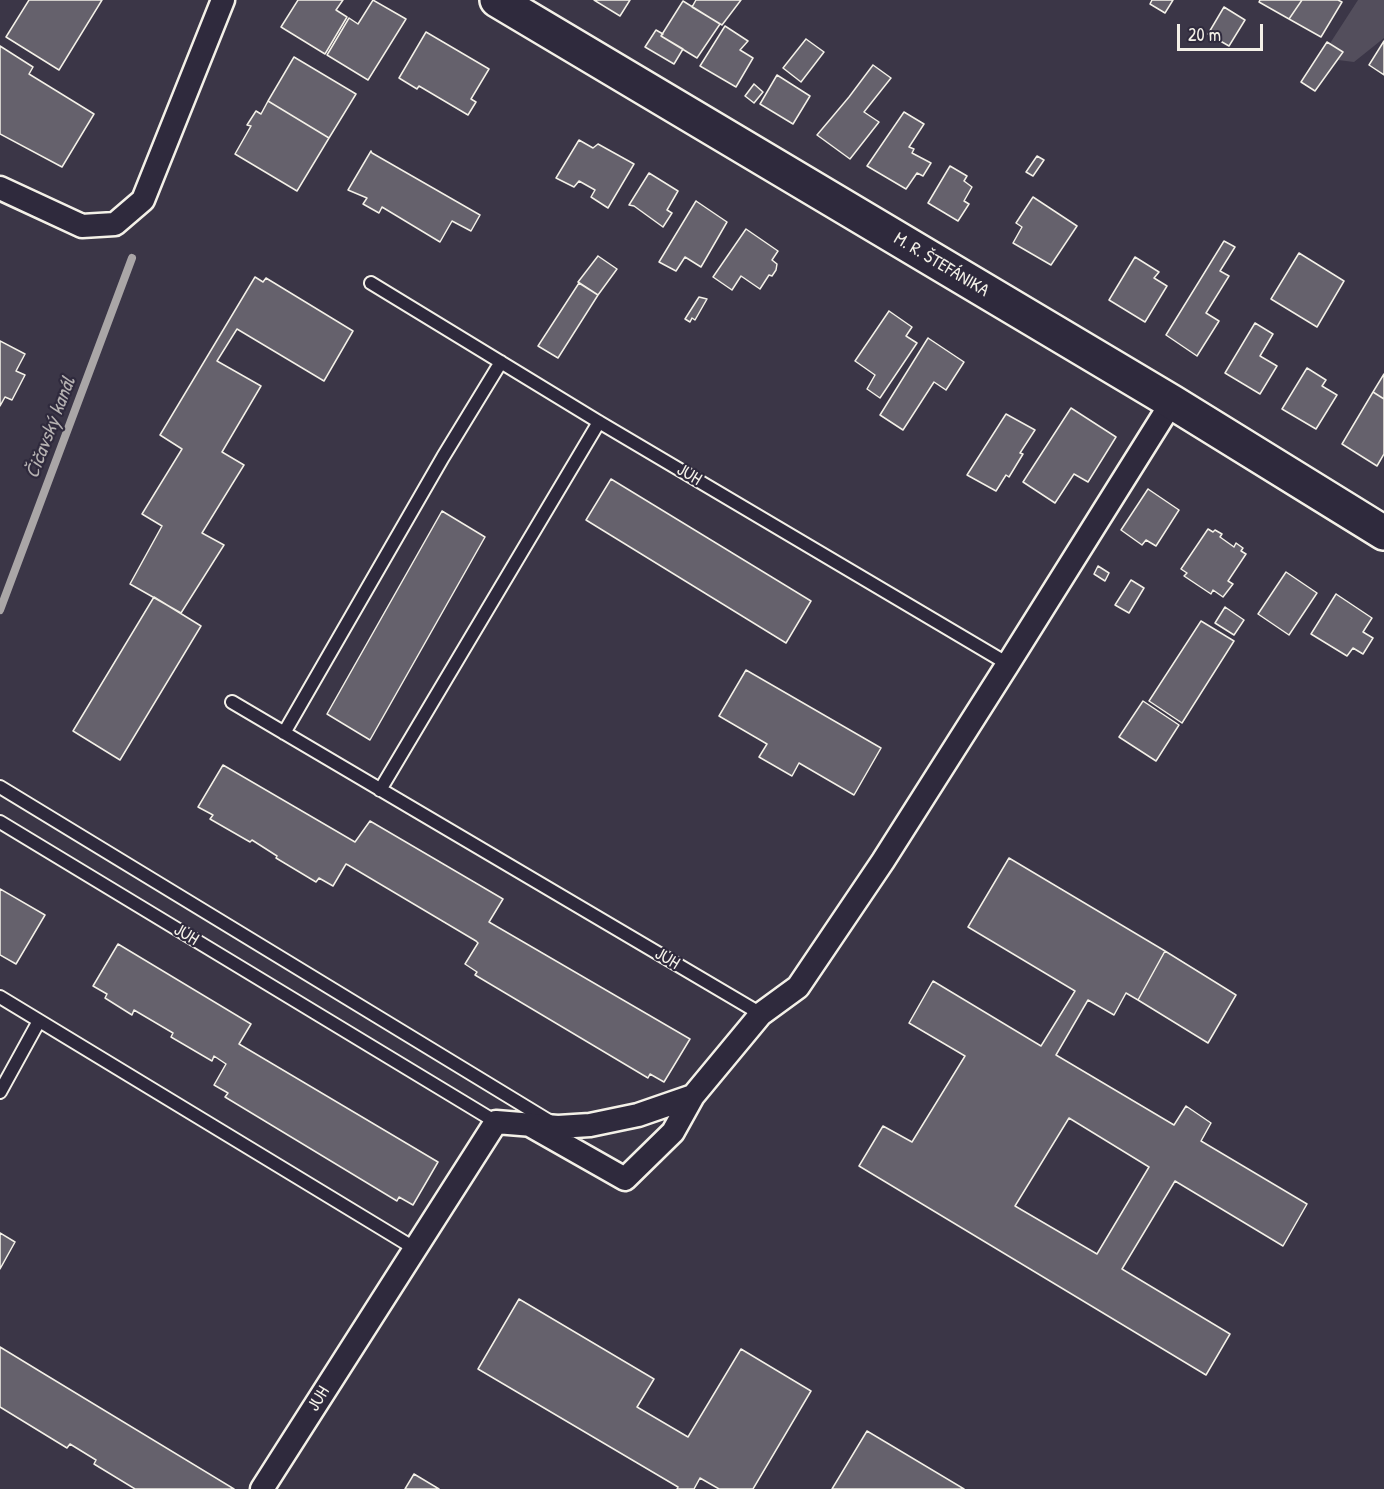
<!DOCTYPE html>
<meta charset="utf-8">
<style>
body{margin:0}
#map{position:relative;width:1384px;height:1489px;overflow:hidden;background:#3b3647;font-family:"Patrick Hand",sans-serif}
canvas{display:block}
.scale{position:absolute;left:1177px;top:24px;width:86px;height:27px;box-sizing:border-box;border:3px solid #f4f1e8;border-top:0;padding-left:8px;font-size:18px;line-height:21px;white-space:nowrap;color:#f4f1e8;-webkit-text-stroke:4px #2f2a3d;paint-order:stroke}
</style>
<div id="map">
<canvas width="1384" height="1489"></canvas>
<div class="scale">20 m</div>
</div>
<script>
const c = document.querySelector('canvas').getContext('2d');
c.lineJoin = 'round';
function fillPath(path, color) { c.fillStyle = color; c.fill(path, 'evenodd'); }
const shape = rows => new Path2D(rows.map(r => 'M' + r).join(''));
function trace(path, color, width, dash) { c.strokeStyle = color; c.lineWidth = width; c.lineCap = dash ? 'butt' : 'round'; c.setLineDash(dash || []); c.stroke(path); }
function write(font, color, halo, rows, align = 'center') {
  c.font = font + ' "Patrick Hand",sans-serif'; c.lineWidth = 4.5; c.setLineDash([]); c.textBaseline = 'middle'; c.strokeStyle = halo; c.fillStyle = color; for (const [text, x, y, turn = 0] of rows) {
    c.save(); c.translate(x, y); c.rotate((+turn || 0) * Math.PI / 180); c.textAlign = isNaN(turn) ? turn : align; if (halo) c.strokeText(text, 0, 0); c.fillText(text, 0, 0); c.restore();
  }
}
fillPath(shape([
 [1358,0,1384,0,1384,38,1354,62,1338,60,1327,48]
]), '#534e5c');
trace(shape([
 [0,610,132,258]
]), '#aaa6a7', 8);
const building = shape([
 [29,0,102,0,59,70,6,37,29,0],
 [298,0,343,0,336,10,347,17,325,54,281,27,298,0],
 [373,0,406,19,368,80,327,55,349,18,358,24,373,0],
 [594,0,630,0,620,16,594,0],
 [696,0,741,0,722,25,692,7,696,0],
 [1152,0,1173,0,1165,13,1150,4,1152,0],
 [1260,0,1302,0,1289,19,1259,2,1260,0],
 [1302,0,1338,0,1342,2,1321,37,1289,19,1302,0],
 [683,1,720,24,697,58,661,36,683,1],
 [1224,7,1245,20,1229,46,1208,34,1224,7],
 [725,26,748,41,740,50,753,58,736,87,700,66,725,26],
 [656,30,663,34,661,36,683,49,674,64,645,47,656,30],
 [426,32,489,69,471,99,476,102,468,115,419,86,417,89,399,78,426,32],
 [806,39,824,52,801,82,783,68,806,39],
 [1384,41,1384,75,1369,65,1384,41],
 [1327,42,1343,52,1315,91,1301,82,1327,42],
 [0,46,33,67,29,74,94,114,62,167,0,134,0,46],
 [294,57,356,94,329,138,268,101,294,57],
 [873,65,891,78,864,112,879,122,850,159,817,135,849,97,873,65],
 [777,75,810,96,793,124,760,104,777,75],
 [754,84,763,92,754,103,745,96,754,84],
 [268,101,329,138,297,191,235,154,251,126,247,125,256,111,261,114,268,101],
 [904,112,924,124,909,147,914,149,912,153,931,163,923,176,917,173,906,189,867,166,904,112],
 [579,140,593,148,598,144,634,164,608,208,591,197,595,190,579,181,574,187,556,178,579,140],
 [371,151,372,153,480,215,471,231,452,221,440,242,382,207,379,213,363,204,367,198,348,190,371,151],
 [1037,156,1044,160,1033,176,1026,172,1037,156],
 [950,166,967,176,964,181,972,187,964,201,969,204,958,221,928,203,950,166],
 [649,173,678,191,667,210,672,213,663,227,634,206,629,205,649,173],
 [1033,197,1077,226,1051,265,1013,243,1022,227,1016,223,1033,197],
 [696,201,727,222,701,267,685,257,676,271,659,262,696,201],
 [746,229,778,251,772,260,777,264,776,270,772,276,769,275,760,289,741,276,732,290,713,277,746,229],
 [1224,241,1235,247,1220,271,1229,276,1206,313,1219,321,1197,356,1166,335,1224,241],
 [1299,253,1344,281,1317,327,1271,299,1299,253],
 [598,256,617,269,598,295,578,282,598,256],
 [1135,257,1159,272,1154,278,1167,286,1145,322,1109,300,1135,257],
 [255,277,263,282,266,278,353,331,324,381,237,329,217,361,261,386,222,452,244,465,202,533,224,545,181,613,130,584,162,526,142,514,182,449,160,435,255,277],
 [579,283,598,295,558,358,538,346,579,283],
 [699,297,707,299,695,320,692,318,690,322,685,319,699,297],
 [889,311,912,327,906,336,917,343,880,398,867,389,875,375,855,361,889,311],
 [1255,323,1273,334,1260,356,1277,366,1260,394,1225,373,1255,323],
 [928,338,964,362,946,390,934,382,903,430,880,415,928,338],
 [0,341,25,354,16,371,25,375,12,400,5,397,0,406,0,341],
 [1307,368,1326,380,1322,386,1337,395,1316,429,1282,409,1307,368],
 [1384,374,1384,399,1373,392,1384,374],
 [1373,392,1384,399,1384,454,1377,466,1342,444,1373,392],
 [1071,408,1116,437,1088,482,1074,474,1055,503,1023,482,1071,408],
 [1006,414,1035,430,1020,453,1023,454,1009,477,1006,475,996,491,967,475,1006,414],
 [611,479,811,601,786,643,586,520,611,479],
 [1148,489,1179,510,1156,546,1146,540,1142,545,1121,530,1148,489],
 [442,511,485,537,370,740,327,714,442,511],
 [1208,529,1213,532,1215,530,1222,534,1220,537,1234,547,1236,543,1243,548,1241,551,1246,554,1228,581,1233,584,1223,597,1213,590,1211,594,1184,576,1187,573,1181,569,1208,529],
 [1098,566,1109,573,1105,581,1094,574,1098,566],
 [1286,572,1317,593,1289,635,1258,614,1286,572],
 [1131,580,1144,588,1129,613,1115,605,1131,580],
 [1336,594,1372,618,1363,632,1373,638,1363,654,1353,648,1347,656,1311,634,1336,594],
 [154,597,201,626,120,760,73,731,154,597],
 [1225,607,1244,620,1234,635,1215,623,1225,607],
 [1201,621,1234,641,1182,723,1149,701,1201,621],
 [746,670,881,748,854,795,799,763,792,776,759,757,767,744,719,716,746,670],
 [1143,701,1179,725,1156,761,1119,737,1143,701],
 [223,765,355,842,370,821,503,899,489,922,690,1039,664,1082,650,1074,648,1078,475,975,477,972,465,964,478,943,476,941,348,865,346,864,333,886,319,878,316,882,276,858,277,856,252,840,250,842,210,819,213,815,198,807,223,765],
 [1009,858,1165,951,1138,1000,1126,993,1114,1015,1088,1000,1056,1055,1174,1125,1186,1106,1211,1123,1201,1141,1307,1204,1283,1246,1175,1181,1122,1269,1230,1334,1206,1375,859,1166,883,1126,912,1142,965,1056,909,1023,933,981,1041,1046,1075,991,968,927,1009,858],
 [1069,1118,1149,1167,1097,1254,1015,1206,1069,1118],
 [0,889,45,915,16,964,0,955,0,889],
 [118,944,251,1024,239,1044,438,1162,413,1205,399,1197,397,1201,225,1097,228,1093,214,1085,226,1064,214,1056,212,1061,171,1037,173,1033,134,1010,132,1015,105,998,107,994,93,986,118,944],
 [1165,951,1236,995,1208,1043,1138,1000,1165,951],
 [0,1233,15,1242,0,1269,0,1233],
 [519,1299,654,1379,637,1407,688,1437,741,1349,811,1391,753,1489,719,1489,700,1478,694,1489,677,1489,678,1487,478,1369,519,1299],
 [0,1347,41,1372,234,1489,135,1489,94,1464,96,1460,70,1444,67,1448,0,1407,0,1347],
 [867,1431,964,1489,832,1489,867,1431],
 [414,1474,439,1489,405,1489,414,1474]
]);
fillPath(building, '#65616c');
trace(building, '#f4f1e8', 1.5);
const lane = shape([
 [371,283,599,422,1008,664],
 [232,702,761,1014],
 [284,733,443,457,501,362],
 [0,787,549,1121],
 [380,790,599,422],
 [0,822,496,1122],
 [0,997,414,1248],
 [0,1092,39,1021]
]);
const street = shape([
 [0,188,82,226,115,224,143,200,223,0],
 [528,1124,625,1179,673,1132,693,1096,761,1014,798,987,883,861,1008,664,1172,402],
 [262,1489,496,1122,558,1127,590,1125,638,1115,693,1096]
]);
const secondary = shape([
 [497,0,1172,402,1384,533]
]);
trace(lane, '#f4f1e8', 16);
trace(street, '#f4f1e8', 27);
trace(secondary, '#f4f1e8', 38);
trace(lane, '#2f2a3d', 12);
trace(street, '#2f2a3d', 22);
trace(secondary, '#2f2a3d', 33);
write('18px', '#f4f1e8', '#2f2a3d', [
 ["M. R. ŠTEFÁNIKA",941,265,31],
 ["JUH",689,475,31],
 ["JUH",186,935,31],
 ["JUH",667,959,31],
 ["JUH",319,1399,-58]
]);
write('italic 20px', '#b6b2b2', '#2f2a3d', [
 ["Čičavský kanál",51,428,-69]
]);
</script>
